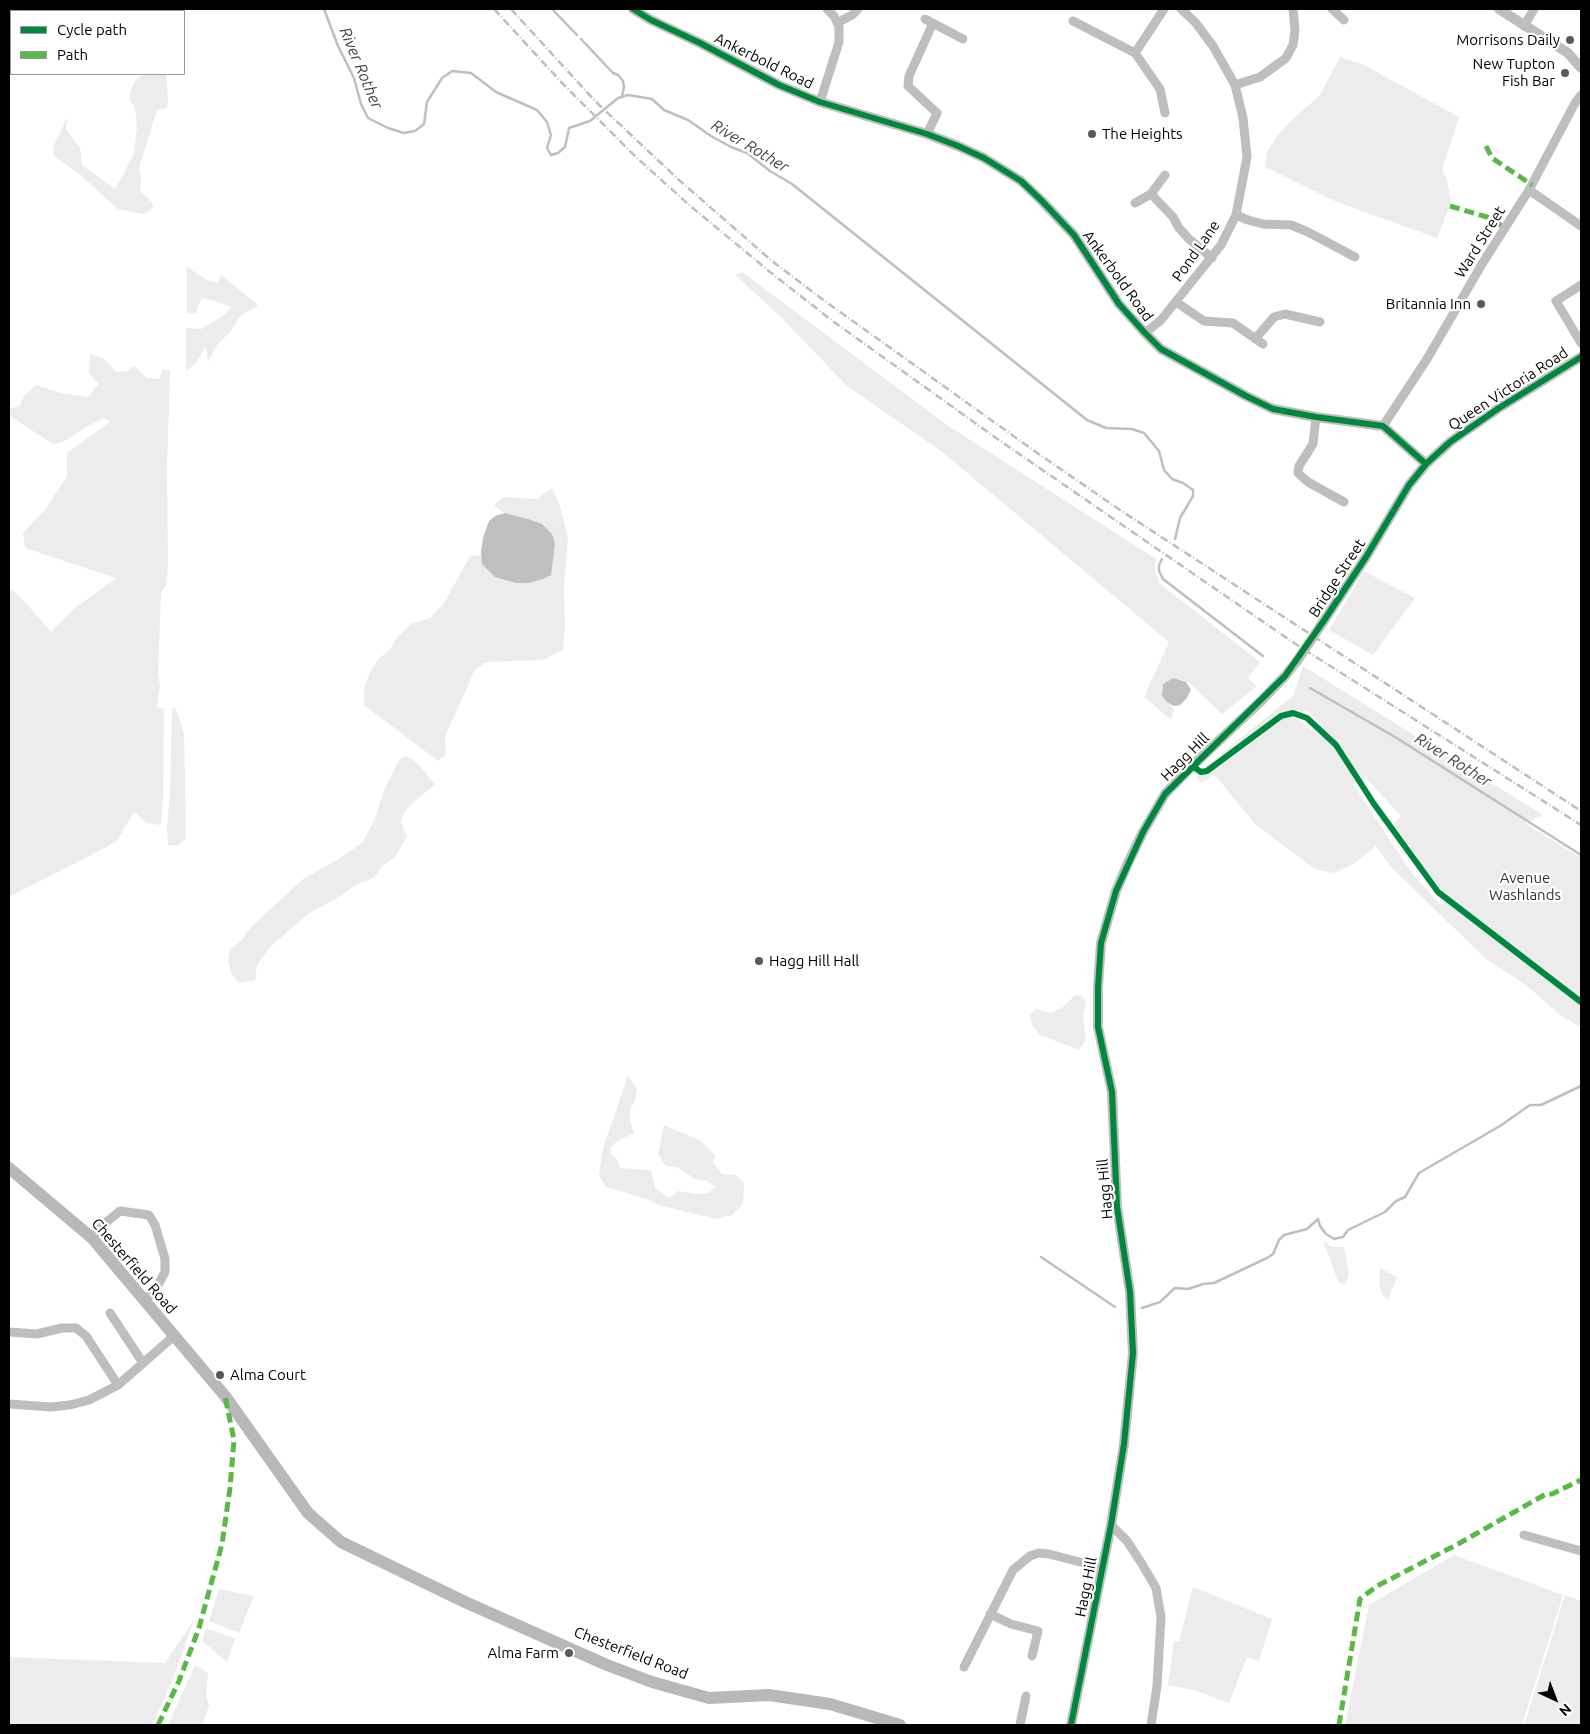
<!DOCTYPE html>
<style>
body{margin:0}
#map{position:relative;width:1590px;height:1734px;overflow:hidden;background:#fff;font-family:Ubuntu,sans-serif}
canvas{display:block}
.frame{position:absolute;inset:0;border:10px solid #000;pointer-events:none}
.legend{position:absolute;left:10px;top:10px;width:175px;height:65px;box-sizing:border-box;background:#fff;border:1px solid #999;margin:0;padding:6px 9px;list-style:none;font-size:15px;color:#000}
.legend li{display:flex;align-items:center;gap:10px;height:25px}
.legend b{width:25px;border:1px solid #999}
.north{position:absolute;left:1530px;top:1674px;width:50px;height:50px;-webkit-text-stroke:4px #fff;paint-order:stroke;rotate:137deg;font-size:14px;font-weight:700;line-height:20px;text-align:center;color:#000}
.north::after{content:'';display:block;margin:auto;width:18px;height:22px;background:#000;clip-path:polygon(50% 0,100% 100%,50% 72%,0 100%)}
</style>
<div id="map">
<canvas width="1590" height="1734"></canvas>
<div class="frame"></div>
<ul class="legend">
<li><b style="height:6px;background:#00873e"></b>Cycle path</li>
<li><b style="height:6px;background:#58b947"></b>Path</li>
</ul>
<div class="north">N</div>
</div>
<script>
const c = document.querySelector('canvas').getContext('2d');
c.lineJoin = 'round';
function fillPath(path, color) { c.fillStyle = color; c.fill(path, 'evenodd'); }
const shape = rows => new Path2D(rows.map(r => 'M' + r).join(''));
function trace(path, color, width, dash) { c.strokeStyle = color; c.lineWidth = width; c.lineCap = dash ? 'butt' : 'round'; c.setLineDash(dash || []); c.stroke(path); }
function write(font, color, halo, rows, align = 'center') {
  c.font = font + ' Ubuntu,sans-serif'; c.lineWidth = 4.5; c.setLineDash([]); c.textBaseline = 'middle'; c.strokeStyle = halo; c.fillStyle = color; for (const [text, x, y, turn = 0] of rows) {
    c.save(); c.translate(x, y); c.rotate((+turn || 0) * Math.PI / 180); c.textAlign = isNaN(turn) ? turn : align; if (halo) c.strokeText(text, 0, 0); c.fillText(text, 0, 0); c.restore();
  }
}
fillPath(shape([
 [1340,57,1364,65,1459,117,1442,169,1447,179,1451,203,1437,238,1337,202,1265,167,1267,152,1277,136,1293,119,1320,95],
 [146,74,166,74,168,99,167,108,157,110,139,168,141,177,140,191,152,202,153,208,144,214,118,209,78,173,54,156,53,147,67,117,66,129,80,148,82,165,115,189,120,181,134,153,137,127,135,108,129,99,131,89,137,78],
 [187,267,207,280,218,283,221,275,259,306,241,315,231,331,217,345,208,362,206,346,196,363,186,371,186,328,201,329,226,314,231,307,216,301,202,298,195,314,187,313],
 [742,272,947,425,1156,559,1155,570,1159,583,1260,662,1248,678,1257,686,1222,714,1190,683,1173,678,1163,684,1162,696,1174,710,1171,720,1144,697,1169,642,941,451,847,386,779,315,735,275],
 [90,354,103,358,116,372,128,371,134,366,147,378,159,379,163,370,170,370,167,469,168,566,166,586,161,592,158,674,160,686,157,707,164,709,163,799,161,825,147,823,134,812,116,842,9,897,9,587,25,602,51,632,75,608,116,578,25,548,23,533,45,510,67,476,67,453,110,422,105,418,88,426,63,442,53,444,13,418,9,413,9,409,19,406,25,395,36,385,61,393,88,397,98,384,89,373],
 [552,488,561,509,568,539,564,588,565,627,563,650,543,660,486,662,475,670,445,736,446,755,438,761,364,705,364,688,370,672,379,658,390,650,397,637,411,624,430,618,444,603,470,556,482,555,482,564,542,524,528,519,505,513,493,506,504,497,537,499],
 [1364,571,1415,598,1373,655,1329,630],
 [1303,666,1543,815,1525,823,1581,858,1581,1027,1561,1016,1526,985,1485,958,1391,867,1376,846,1355,863,1334,873,1315,869,1255,824,1214,774,1201,783,1196,777,1205,767,1293,696],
 [1307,710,1324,729,1320,737,1295,717],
 [1365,777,1401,816,1394,824,1430,876,1449,897,1441,905,1414,876,1353,784],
 [172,708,176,709,184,733,186,838,178,846,168,845,167,826,170,795],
 [405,756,412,759,420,766,435,785,417,799,405,811,401,822,407,836,395,857,381,867,375,877,354,886,342,895,308,914,271,946,257,965,255,980,239,983,232,975,228,961,230,949,240,942,249,929,303,879,339,859,363,842,375,818,384,790,399,760],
 [1075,995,1082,996,1086,1001,1083,1018,1086,1040,1079,1050,1040,1035,1032,1025,1030,1015,1036,1009,1051,1013,1063,1007],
 [628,1076,637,1088,635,1101,630,1109,630,1120,634,1133,616,1142,610,1148,611,1155,617,1159,620,1168,651,1170,655,1188,669,1198,678,1191,696,1194,708,1193,716,1187,707,1181,695,1179,677,1167,666,1166,658,1154,664,1125,701,1141,715,1155,713,1163,722,1174,736,1175,744,1183,743,1204,732,1215,716,1219,659,1205,644,1198,606,1187,599,1175,603,1148],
 [1323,1240,1332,1247,1344,1247,1349,1274,1345,1284,1338,1282],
 [1380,1268,1397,1277,1388,1300,1383,1295,1379,1285],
 [1454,1555,1563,1595,1522,1725,1345,1725,1369,1605],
 [1193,1587,1272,1619,1259,1661,1247,1657,1229,1703,1194,1690,1168,1685,1174,1641,1179,1641],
 [219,1589,254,1596,239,1633,209,1621],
 [1565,1595,1581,1601,1581,1725,1524,1725],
 [194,1620,173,1679,152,1725,9,1725,9,1657,165,1663],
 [206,1628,235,1639,227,1662,202,1641],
 [195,1665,208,1673,206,1693,209,1706,202,1725,168,1725]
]), '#ececec');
fillPath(shape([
 [505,513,528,519,542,524,552,534,555,544,551,575,543,579,528,583,516,583,495,577,482,564,481,551,483,538,489,521,495,516],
 [1173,678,1186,682,1191,690,1186,699,1180,705,1174,706,1168,703,1162,696,1163,684]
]), '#bfbfbf');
trace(shape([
 [324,9,338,46,354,78,361,104,368,118,388,128,404,133,415,131,424,124,427,102,442,78,452,71,471,73,496,92,537,110,547,122,551,135,547,148,551,155,558,153,565,147,569,128,590,121,618,98,628,95,652,99,664,110,688,120,711,136,731,147,747,153,770,171,792,184,1087,420,1106,428,1132,429,1144,433,1159,451,1164,470,1172,479,1183,483,1193,490,1193,496,1180,518,1175,539],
 [552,9,577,35],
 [581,39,613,73,618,75,623,81,624,87,622,96],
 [1162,559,1159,565,1159,571,1163,579,1263,656],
 [1310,688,1395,737,1581,855],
 [1041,1257,1115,1307],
 [1142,1308,1160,1302,1175,1288,1188,1289,1203,1284,1214,1283,1267,1258,1273,1254,1279,1240,1284,1235,1307,1229,1318,1219,1320,1226,1326,1234,1334,1239,1343,1237,1348,1230,1385,1212,1396,1201,1405,1197,1419,1173,1500,1126,1530,1105,1541,1105,1581,1086]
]), '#bfbfbf', 2.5);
trace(shape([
 [1332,9,1344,20],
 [925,19,963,39],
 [1073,21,1135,53,1160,89,1165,113],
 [837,23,852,15,858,9],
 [1524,26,1534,9],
 [1135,53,1164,9],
 [1235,85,1260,77,1286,58,1293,45,1295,30,1293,9],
 [820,102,839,42,839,26,834,16,827,9],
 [927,134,937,113,908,86,909,76,933,23],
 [1529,190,1581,226],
 [1151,194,1165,175],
 [1135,203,1151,194,1173,217,1179,228,1189,239,1212,258],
 [1236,215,1248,220,1263,224,1291,225,1308,232,1355,257],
 [1581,285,1556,301,1581,343],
 [1176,302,1204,321,1233,323,1263,344],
 [1145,333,1161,320,1221,245,1236,215,1247,157,1243,118,1235,85,1213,46,1195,22,1181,9],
 [1255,339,1274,317,1285,314,1320,322],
 [1316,417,1313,444,1299,466,1298,473,1308,482,1344,502],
 [1383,426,1427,359,1482,264,1529,190,1575,103,1581,95],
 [92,1238,104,1224,120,1211,149,1215,155,1225,165,1259,165,1272,158,1285,144,1302],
 [110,1313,143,1363],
 [9,1332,37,1334,62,1328,76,1328,86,1336,118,1385],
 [9,1404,51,1407,70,1405,89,1400,118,1385,174,1336],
 [1111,1525,1127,1541,1142,1564,1156,1588,1161,1617,1157,1686,1151,1725],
 [1524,1535,1581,1551],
 [990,1614,1011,1624,1038,1631,1032,1656],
 [964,1667,1013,1570,1030,1556,1039,1553,1049,1554,1103,1568],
 [1020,1725,1026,1696]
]), '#bebebe', 9);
trace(shape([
 [633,9,651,20,700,43,779,85,820,102,927,134,958,146,984,158,1021,181,1042,201,1074,235,1119,304,1145,333,1161,349,1246,396,1273,409,1316,417,1383,426,1426,464],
 [1499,9,1568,53,1581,68],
 [1325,619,1366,557,1409,485,1426,464,1450,442,1499,408,1581,357],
 [1071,1725,1111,1525,1124,1444,1133,1353,1130,1292,1117,1207,1112,1092,1098,1027,1098,987,1101,943,1116,891,1128,863,1143,832,1165,794,1192,766,1261,701,1285,676,1297,661]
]), '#bebebe', 10);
trace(shape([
 [9,1168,92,1238,225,1396,308,1513,341,1542,465,1602,607,1665,652,1682,709,1698,769,1695,830,1704,900,1725]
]), '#b8b8b8', 12);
trace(shape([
 [494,9,563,84,637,158,688,204,770,272,834,322,996,438,1294,643,1581,825],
 [511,9,595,101,679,180,772,261,822,299,1033,450,1120,510,1581,811]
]), '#bebebe', 2.5, [8, 2.5, 1, 2.5]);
trace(shape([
 [1297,661,1325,619]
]), '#bebebe', 10);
trace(shape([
 [1486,146,1492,158,1532,185],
 [1450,206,1487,217,1504,227],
 [158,1725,179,1681,199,1628,222,1544,230,1488,234,1440,225,1396],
 [1339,1725,1360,1599,1377,1586,1458,1544,1546,1494,1552,1494,1581,1480]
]), '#58b947', 5, [10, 5]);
trace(shape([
 [633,9,651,20,700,43,779,85,820,102,927,134,958,146,984,158,1021,181,1042,201,1074,235,1119,304,1145,333,1161,349,1246,396,1273,409,1316,417,1383,426,1426,464],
 [1192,766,1201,772,1207,771,1281,716,1293,713,1307,718,1336,745,1374,804,1438,892,1581,1002],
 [1071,1725,1111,1525,1124,1444,1133,1353,1130,1292,1117,1207,1112,1092,1098,1027,1098,987,1101,943,1116,891,1143,832,1165,794,1285,676,1325,619,1366,557,1409,485,1426,464,1450,442,1499,408,1581,357]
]), '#00873e', 6);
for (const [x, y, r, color] of [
 [1570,40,5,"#595959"],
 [1565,73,5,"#595959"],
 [1092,134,5,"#595959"],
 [1481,304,5,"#595959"],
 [759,961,5,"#595959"],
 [220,1375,5,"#595959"],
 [569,1653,5,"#595959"]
]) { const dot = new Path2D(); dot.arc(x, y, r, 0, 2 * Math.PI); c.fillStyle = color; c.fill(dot); trace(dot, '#fff', 2); }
write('15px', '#000', '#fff', [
 ["Morrisons Daily",1560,40],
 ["New Tupton",1555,64],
 ["Fish Bar",1555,81],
 ["The Heights",1102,134,"left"],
 ["Britannia Inn",1471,304],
 ["Hagg Hill Hall",769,961,"left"],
 ["Alma Court",230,1375,"left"],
 ["Alma Farm",559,1653]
], 'right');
write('15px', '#000', '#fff', [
 ["Ankerbold Road",764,61,26],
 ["Ward Street",1480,242,-58],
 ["Pond Lane",1196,251,-55],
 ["Ankerbold Road",1118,276,54],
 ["Queen Victoria Road",1508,389,-33],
 ["Bridge Street",1337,578,-57],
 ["Hagg Hill",1185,757,-45],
 ["Hagg Hill",1105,1189,-95],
 ["Chesterfield Road",134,1266,49],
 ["Hagg Hill",1086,1587,-79],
 ["Chesterfield Road",631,1653,21]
]);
write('15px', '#333', '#fff', [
 ["Avenue",1525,878],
 ["Washlands",1525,895]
]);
write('italic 16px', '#444', '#fff', [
 ["River Rother",361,68,67],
 ["River Rother",750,146,31],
 ["River Rother",1453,760,32]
]);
</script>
